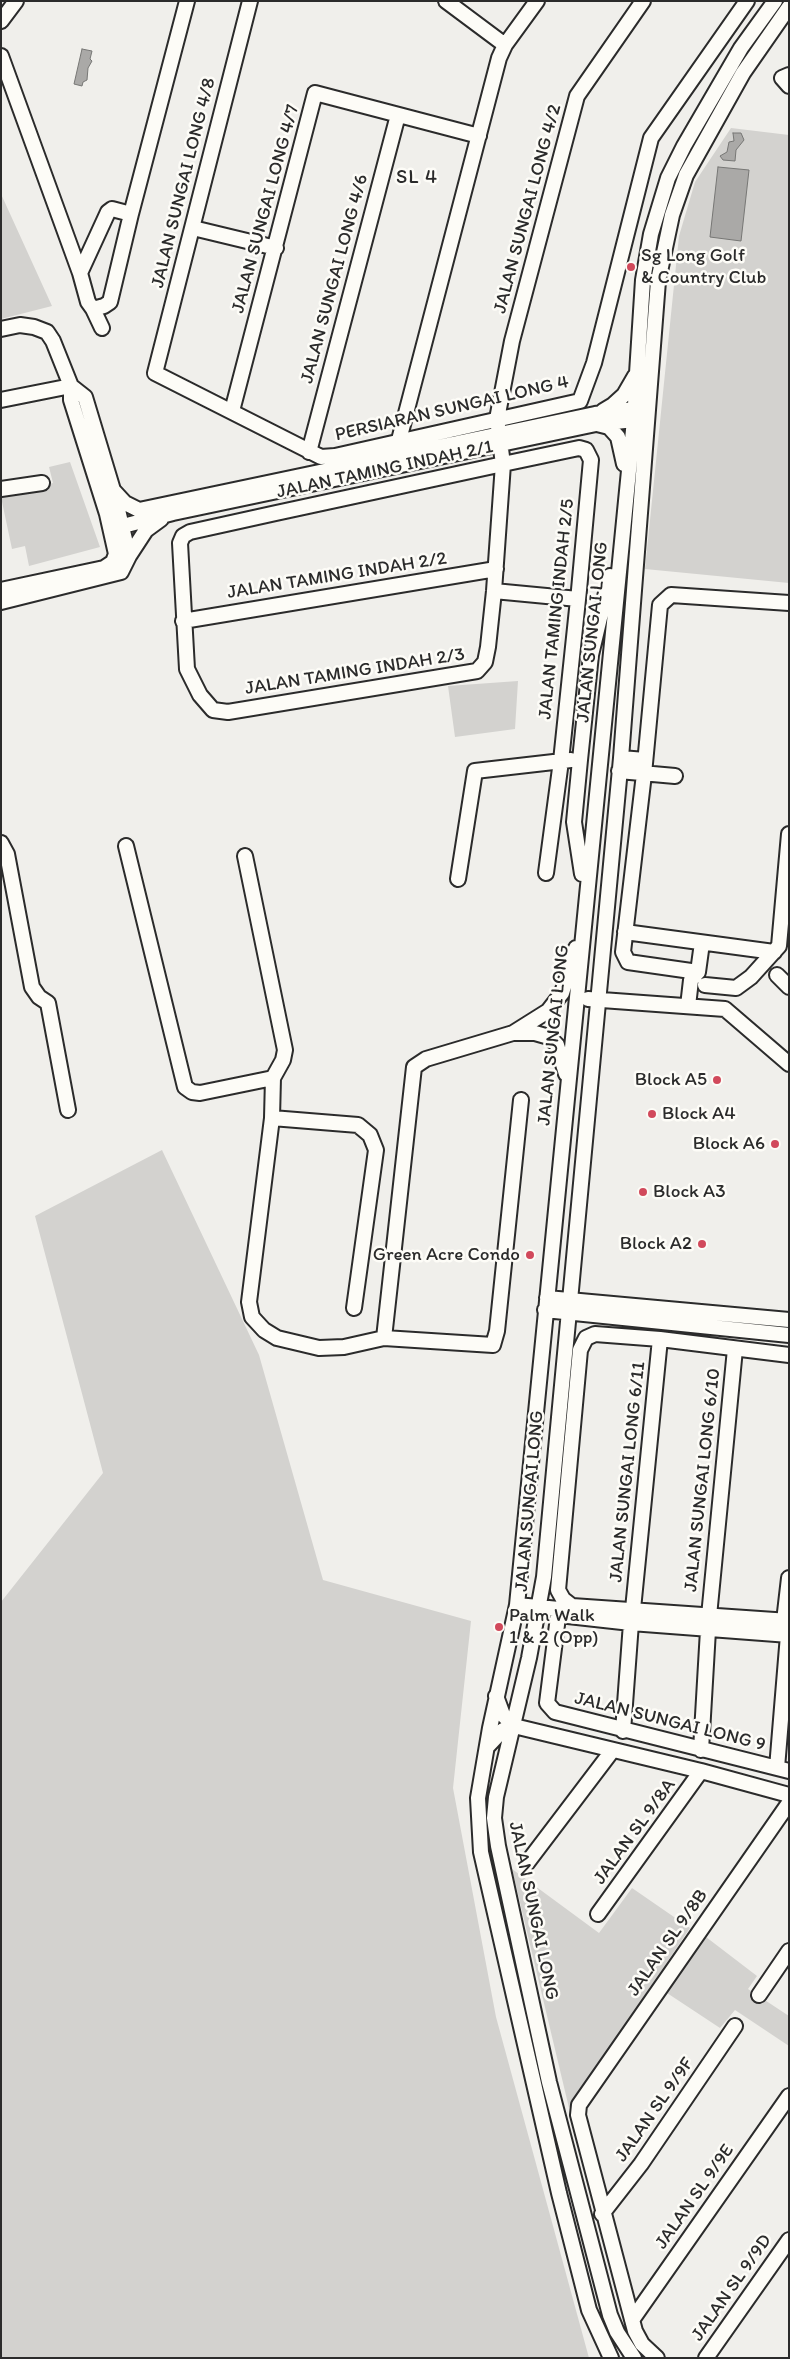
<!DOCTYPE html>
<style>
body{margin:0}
#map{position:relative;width:790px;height:2359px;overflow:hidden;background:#f0efeb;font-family:Itim,sans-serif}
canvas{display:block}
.frame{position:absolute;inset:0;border:2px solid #2b2b2b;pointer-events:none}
</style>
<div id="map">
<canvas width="790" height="2359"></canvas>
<div class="frame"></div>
</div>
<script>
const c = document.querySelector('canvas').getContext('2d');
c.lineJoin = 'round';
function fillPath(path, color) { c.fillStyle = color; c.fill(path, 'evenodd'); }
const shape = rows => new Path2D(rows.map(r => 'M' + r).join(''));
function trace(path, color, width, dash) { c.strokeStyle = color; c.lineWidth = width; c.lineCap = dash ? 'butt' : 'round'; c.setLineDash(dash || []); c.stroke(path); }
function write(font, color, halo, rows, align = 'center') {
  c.font = font + ' Itim,sans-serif'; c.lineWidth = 5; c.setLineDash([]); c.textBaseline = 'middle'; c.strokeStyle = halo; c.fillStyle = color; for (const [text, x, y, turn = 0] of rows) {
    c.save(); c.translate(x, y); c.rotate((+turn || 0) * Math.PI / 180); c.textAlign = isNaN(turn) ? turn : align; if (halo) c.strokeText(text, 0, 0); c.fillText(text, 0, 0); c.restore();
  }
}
fillPath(shape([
 [731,128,789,135,789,583,645,569,679,236,695,182],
 [1,194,52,306,1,319],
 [70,462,100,547,29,566,25,546,12,549,1,497,53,483,49,467],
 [518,681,515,729,455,737,448,686],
 [162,1150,259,1355,323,1580,471,1621,453,1788,496,2017,589,2358,1,2358,1,1602,103,1473,35,1216],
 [512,1869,599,1933,632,1888,690,1928,569,2108],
 [706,1937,757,1976,748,1989,789,2016,789,2046,735,2010,720,2028,667,1993]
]), '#d3d2cf');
const water = shape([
 [82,49,92,51,90,59,92,61,88,68,87,80,83,82,82,86,74,84,82,49],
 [733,133,741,133,744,140,736,150,735,161,723,160,720,156,727,152,729,142,734,141,733,133],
 [718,167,749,170,741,241,710,237,718,167]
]);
fillPath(water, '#aaa9a7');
trace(water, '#777775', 1);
const minor = shape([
 [250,1,155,373,321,457,335,456,580,401,594,363,651,138,747,1],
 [446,1,505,45],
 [1,21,16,1],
 [1,56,80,273,88,302,93,309,104,306,110,302,131,214,187,1],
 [789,75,782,78,789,86],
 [193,228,276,248],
 [80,273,108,212,112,209,131,214],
 [93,309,102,328],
 [1,329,20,325,34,327,47,332,53,341,71,386,71,400,107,514,116,554,113,562,104,568,1,590],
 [71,386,85,397,113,490,125,503,139,510,595,414,634,409,640,412],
 [1,400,71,386],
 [232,411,315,93,479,136],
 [603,411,613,405,624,395,635,376],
 [597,424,609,427,618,437,624,464],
 [399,440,499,58,505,45,537,1],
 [309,452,398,115],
 [1,489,42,483],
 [114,493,129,556],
 [107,514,115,523,123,526,173,513,596,424,634,420,641,415],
 [494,591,578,599],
 [1,602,121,572,129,556,146,530,161,519],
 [183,621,496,569],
 [621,758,645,760],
 [619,771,675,776],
 [1,843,7,854,32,987,39,997,48,1003,68,1110],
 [126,846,185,1087,192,1092,200,1093,273,1078],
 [245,856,285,1050,283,1060,273,1078,272,1118,249,1302,252,1317,264,1330,277,1338,319,1348,344,1347,384,1338,493,1345,497,1331,521,1100],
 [546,873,561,761,579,590,591,460,586,450,579,448,503,464,276,513,190,532,183,536,180,543,187,669,200,695,213,710,228,712,477,671,485,662,488,647,494,591,503,464,497,419,512,341,577,96,643,1],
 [582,874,574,822,580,760,591,655,610,576],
 [458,879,475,771,571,760],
 [625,932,774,952],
 [698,972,628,962,623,952,644,774,660,605,671,595,789,603],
 [777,975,789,987],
 [705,985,736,988,751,977,779,946,789,834],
 [588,999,725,1009,789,1064],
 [688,1006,691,980,698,972,702,943],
 [515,1033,535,1033,549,1037,557,1045,566,1074],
 [272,1118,358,1125,370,1135,376,1150,354,1308],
 [547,1298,789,1320],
 [545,1310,789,1335],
 [384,1338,414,1067,426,1059,513,1033,548,1011,562,993,576,948],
 [789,1355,660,1339,595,1334,586,1338,580,1350,558,1590,563,1599,572,1606,789,1621],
 [517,1605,559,1609,547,1703,555,1712,789,1771],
 [633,1609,660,1339],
 [559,1615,631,1623,789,1635],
 [709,1616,735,1349],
 [784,1621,789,1578],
 [496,1696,503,1715,514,1726,701,1771,789,1795],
 [623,1731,631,1623],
 [487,1747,503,1730,514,1726],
 [701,1750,708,1630],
 [777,1768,788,1635],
 [527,1863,612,1751],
 [598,1914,701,1771],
 [759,1995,789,1951],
 [602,2214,641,2164,735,2026],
 [632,2320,789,2096],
 [611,2358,589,2310,559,2193,481,1852,478,1798,490,1728,517,1605,634,420,643,280,651,234,668,178,684,146,741,48,775,1],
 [634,2358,617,2332,610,2315,549,2082,498,1846,494,1818,496,1797,529,1658,544,1577,621,758,658,281,672,215,686,175,743,73,789,7],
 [657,2358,642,2344,635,2331,578,2115,579,2105,789,1803],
 [706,2358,789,2240]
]);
trace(minor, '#2b2b2b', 18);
trace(minor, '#fdfcf7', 14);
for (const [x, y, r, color] of [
 [631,267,5,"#d1495b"],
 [717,1080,5,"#d1495b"],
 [652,1114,5,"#d1495b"],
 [775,1144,5,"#d1495b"],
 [643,1192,5,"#d1495b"],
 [702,1244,5,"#d1495b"],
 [530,1255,5,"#d1495b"],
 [499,1627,5,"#d1495b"]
]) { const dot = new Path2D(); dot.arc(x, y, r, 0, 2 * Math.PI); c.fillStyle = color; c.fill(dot); trace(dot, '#fdfcf7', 2); }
write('19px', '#2b2b2b', '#fdfcf7', [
 ["JALAN SUNGAI LONG 4/8",184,183,-76],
 ["JALAN SUNGAI LONG 4/7",266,209,-75],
 ["JALAN SUNGAI LONG 4/2",528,209,-75],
 ["JALAN SUNGAI LONG 4/6",335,279,-75],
 ["PERSIARAN SUNGAI LONG 4",452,409,-13],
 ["JALAN TAMING INDAH 2/1",385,470,-12],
 ["JALAN TAMING INDAH 2/2",337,576,-9],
 ["JALAN TAMING INDAH 2/5",557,609,-84],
 ["JALAN SUNGAI LONG",593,632,-84],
 ["JALAN TAMING INDAH 2/3",355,672,-9],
 ["JALAN SUNGAI LONG",554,1035,-84],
 ["JALAN SUNGAI LONG 6/11",628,1472,-84],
 ["JALAN SUNGAI LONG 6/10",703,1480,-84],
 ["JALAN SUNGAI LONG",530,1501,-85],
 ["JALAN SUNGAI LONG 9",670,1722,14],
 ["JALAN SL 9/8A",635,1832,-54],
 ["JALAN SUNGAI LONG",533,1911,78],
 ["JALAN SL 9/8B",668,1943,-55],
 ["JALAN SL 9/9F",655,2110,-55],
 ["JALAN SL 9/9E",695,2197,-55],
 ["JALAN SL 9/9D",732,2288,-55]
]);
write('19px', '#2b2b2b', '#fdfcf7', [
 ["Sg Long Golf",641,256],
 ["& Country Club",641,278],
 ["Block A5",707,1080,"right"],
 ["Block A4",662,1114],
 ["Block A6",765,1144,"right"],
 ["Block A3",653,1192],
 ["Block A2",692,1244,"right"],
 ["Green Acre Condo",520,1255,"right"],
 ["Palm Walk",509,1616],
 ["1 & 2 (Opp)",509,1638]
], 'left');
c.letterSpacing = '1px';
write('20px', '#2b2b2b', '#fdfcf7', [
 ["SL 4",417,178]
]);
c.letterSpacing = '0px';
</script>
